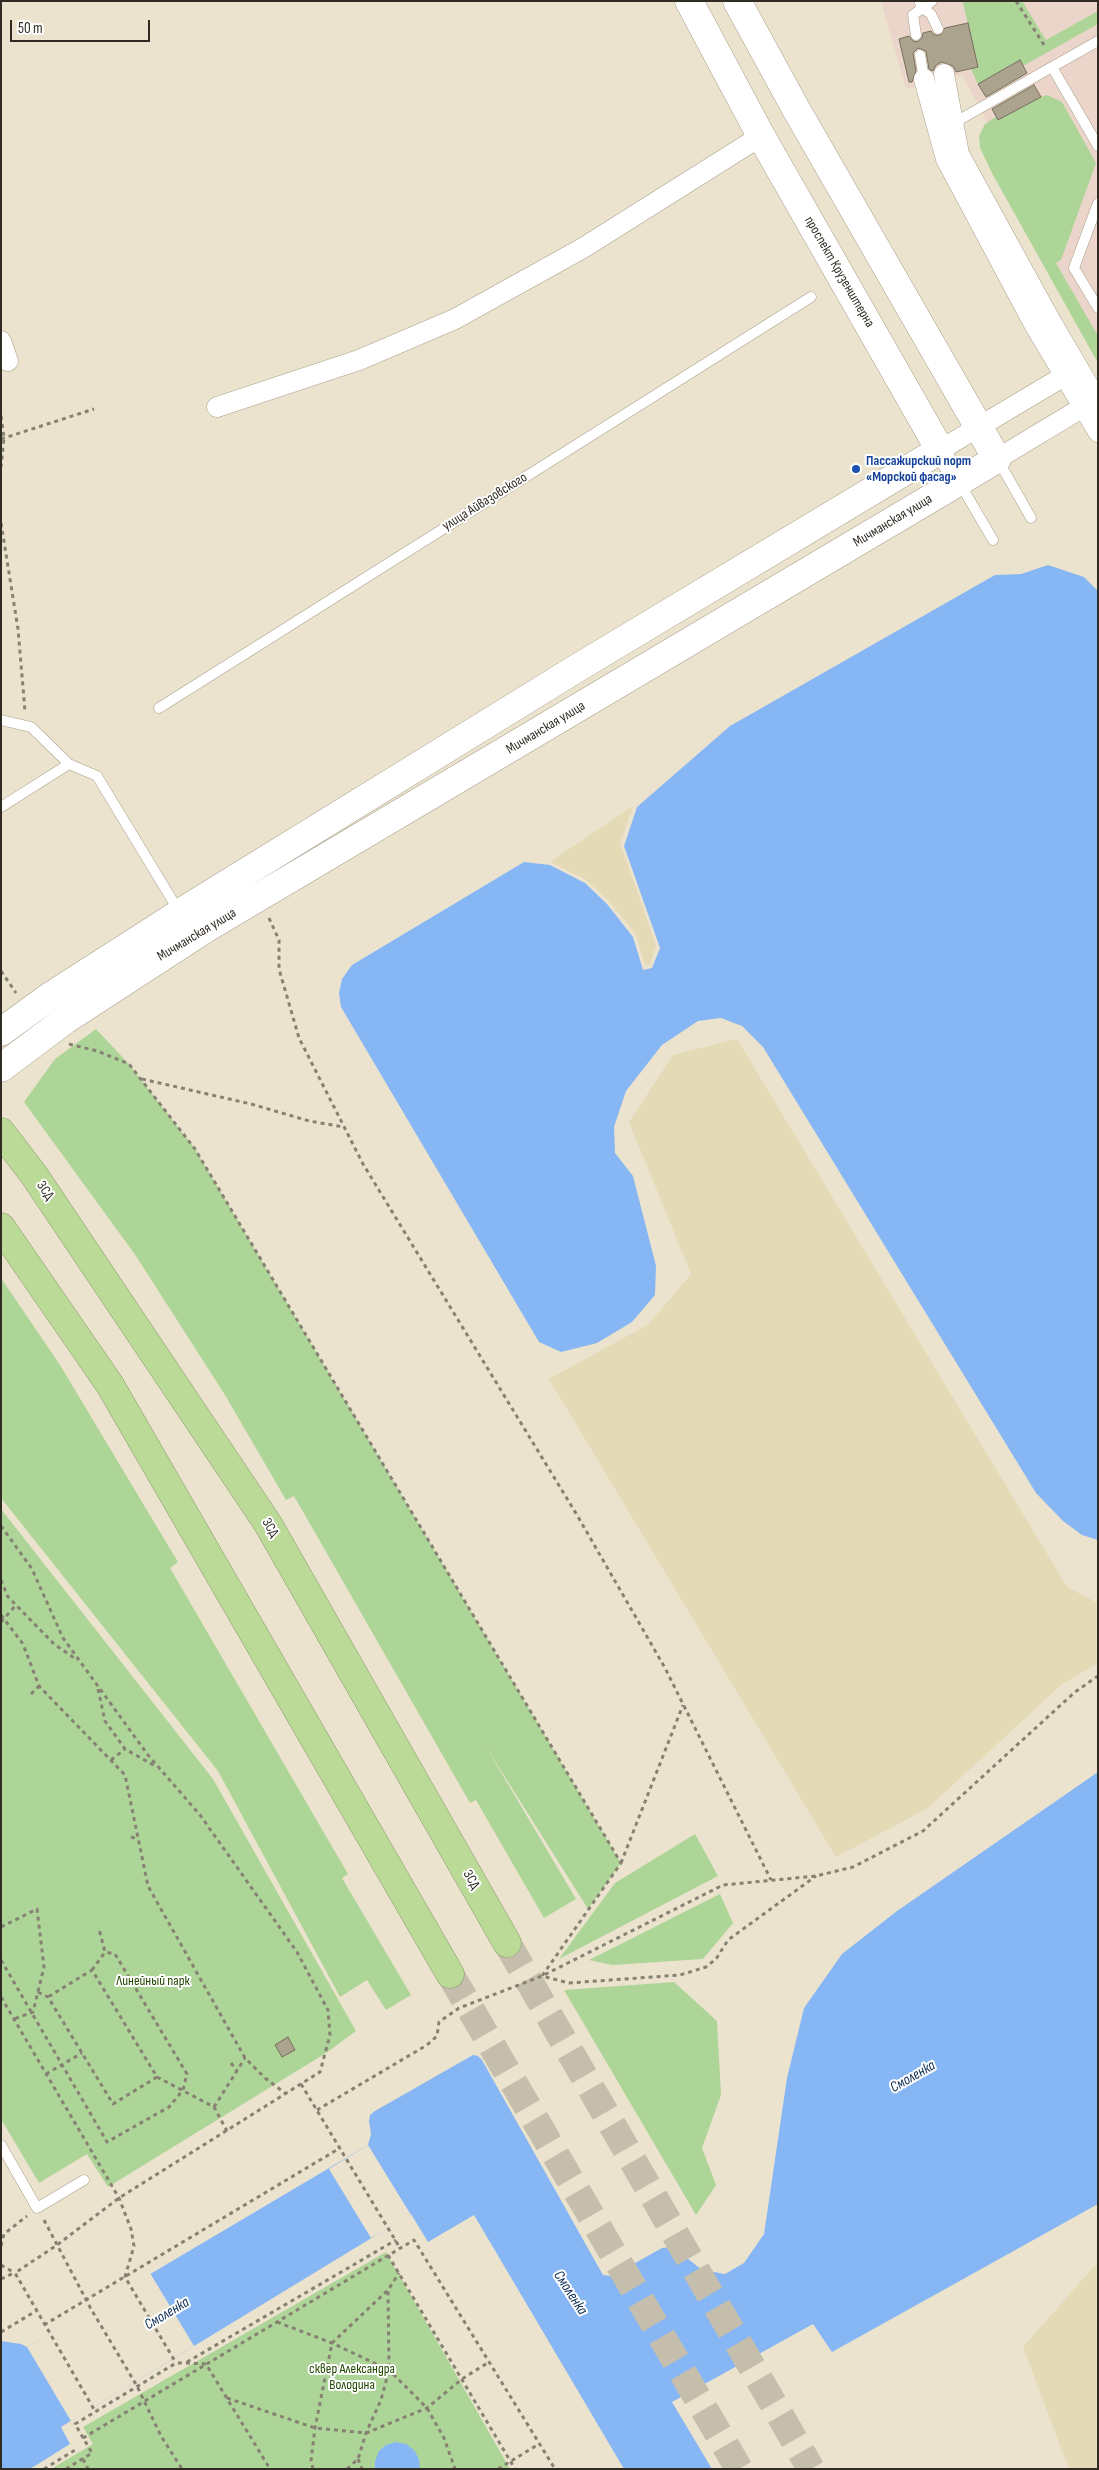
<!DOCTYPE html>
<meta charset="utf-8">
<style>
body{margin:0}
#map{position:relative;width:1099px;height:2470px;overflow:hidden;background:#ece3ce;font-family:"Sofia Sans Condensed",sans-serif}
canvas{display:block}
.frame{position:absolute;inset:0;border:2px solid #302c24;pointer-events:none}
.scale{position:absolute;left:10px;top:20px;width:140px;height:22px;box-sizing:border-box;border:2px solid #302c24;border-top:0;padding-left:6px;font-size:15px;line-height:18px;white-space:nowrap;color:#302c24;-webkit-text-stroke:4px #fff;paint-order:stroke}
</style>
<div id="map">
<canvas width="1099" height="2470"></canvas>
<div class="frame"></div>
<div class="scale">50 m</div>
</div>
<script>
const c = document.querySelector('canvas').getContext('2d');
c.lineJoin = 'round';
function fillPath(path, color) { c.fillStyle = color; c.fill(path, 'evenodd'); }
const shape = rows => new Path2D(rows.map(r => 'M' + r).join(''));
function trace(path, color, width, dash) { c.strokeStyle = color; c.lineWidth = width; c.lineCap = dash ? 'butt' : 'round'; c.setLineDash(dash || []); c.stroke(path); }
function write(font, color, halo, rows, align = 'center') {
  c.font = font + ' "Sofia Sans Condensed",sans-serif'; c.lineWidth = 4; c.setLineDash([]); c.textBaseline = 'middle'; c.strokeStyle = halo; c.fillStyle = color; for (const [text, x, y, turn = 0] of rows) {
    c.save(); c.translate(x, y); c.rotate((+turn || 0) * Math.PI / 180); c.textAlign = isNaN(turn) ? turn : align; if (halo) c.strokeText(text, 0, 0); c.fillText(text, 0, 0); c.restore();
  }
}
fillPath(shape([
 [881,1,1098,1,1098,336,1056,263,1061,260,962,75,906,89]
]), '#ebd4c9');
fillPath(shape([
 [965,1,1022,1,1046,40,1098,11,1098,24,1023,66,1020,61,978,84,971,69,978,67,963,3],
 [1047,95,1062,102,1096,163,1061,260,1056,263,1098,336,1098,363,993,175,980,148,979,136,985,124,1011,107],
 [96,1029,129,1064,195,1149,621,1863,588,1909,486,1747,576,1899,544,1918,476,1800,470,1803,294,1496,286,1500,225,1395,136,1256,24,1102,55,1059],
 [1,1278,60,1365,178,1562,170,1568,348,1874,342,1878,411,1995,386,2010,367,1980,340,1997,218,1771,1,1498],
 [1,1509,213,1779,356,2031,326,2053,108,2187,87,2154,39,2183,1,2119],
 [695,1834,718,1876,559,1959,615,1883],
 [720,1894,733,1923,703,1959,612,1965,589,1960],
 [674,1982,717,2021,721,2095,702,2148,716,2185,696,2215,564,1990],
 [386,2252,510,2469,51,2469,93,2444,83,2427]
]), '#add598');
fillPath(shape([
 [633,806,620,843,656,945,650,965,645,965,636,935,610,902,585,879,550,862],
 [737,1039,1067,1587,1098,1603,1098,1663,1061,1685,928,1808,836,1857,549,1379,649,1324,691,1274,629,1122,673,1055],
 [1098,2262,1098,2469,1069,2469,1023,2347]
]), '#e4dab5');
fillPath(shape([
 [1048,565,1084,577,1098,591,1098,1540,1082,1535,1063,1521,1036,1493,763,1047,742,1026,721,1018,698,1021,662,1045,626,1091,614,1127,615,1153,633,1176,656,1266,655,1295,632,1322,597,1343,561,1352,539,1342,341,1007,339,993,342,979,352,965,524,862,550,865,585,883,607,904,633,937,643,970,652,968,660,948,624,846,637,807,730,726,995,575,1021,574],
 [1098,1772,1098,2204,832,2352,813,2324,672,2402,712,2469,624,2469,474,2215,428,2242,411,2214,61,2427,70,2444,30,2469,1,2469,1,2341,21,2344,27,2347,368,2145,371,2134,369,2121,370,2115,375,2111,473,2055,478,2056,482,2060,603,2275,610,2276,619,2272,662,2248,673,2247,702,2270,725,2274,744,2263,764,2234,787,2078,804,2008,842,1954,897,1911],
 [396,2442,406,2444,414,2450,419,2459,420,2469,375,2469,375,2461,379,2451,386,2445]
]), '#86b7f4');
fillPath(shape([
 [368,2145,411,2215,371,2238,329,2169],
 [150,2273,194,2346,71,2421,27,2347]
]), '#ece3ce');
const building = shape([
 [968,23,978,67,956,72,953,66,942,62,936,65,933,71,929,69,926,51,918,48,913,53,916,71,912,82,909,82,899,39,909,36,913,41,917,42,922,38,923,33,931,31,934,35,940,35,945,28,968,23],
 [1020,60,1027,73,986,97,978,84,1020,60],
 [1034,85,1041,97,998,120,992,109,1034,85],
 [288,2037,295,2050,282,2057,275,2045,288,2037]
]);
fillPath(building, '#aca38f');
trace(building, '#766e5c', 1);
trace(shape([
 [507,1943,811,2469],
 [450,1974,739,2469]
]), '#c6beac', 28, [28, 14]);
const lane = shape([
 [920,2,921,7,931,14,938,29],
 [916,35,913,15,932,1],
 [1098,41,1052,67,1098,146],
 [920,55,924,79],
 [952,124,1052,67],
 [1098,203,1074,268,1098,308],
 [998,460,1031,518],
 [959,482,993,540],
 [159,708,811,297],
 [1,720,31,727,69,764,97,776,180,913],
 [1,807,69,764],
 [1,2145,37,2208,84,2180]
]);
const street = shape([
 [944,74,959,154,1049,318,1098,402],
 [924,79,946,159,1035,326,1098,432],
 [1,341,8,361],
 [217,407,359,360,455,319,583,248,761,136],
 [997,459,1095,400],
 [958,481,940,450,1076,369]
]);
const secondary = shape([
 [1,1032,49,997,191,906,579,667,940,450,761,136,689,1],
 [1,1068,65,1020,205,929,997,459,796,109,737,1]
]);
const highway = shape([
 [1,1132,34,1175,268,1524,507,1943],
 [1,1227,110,1385,450,1974]
]);
trace(lane, '#a9a08c', 11);
trace(street, '#a9a08c', 21);
trace(secondary, '#a9a08c', 29);
trace(highway, '#8a9c6f', 29);
trace(shape([
 [1016,1,1046,48],
 [1,416,4,438,1,467],
 [1,439,94,409],
 [1,523,18,629,25,711],
 [269,918,279,940,279,969,299,1038,363,1164,577,1515,665,1668,771,1880],
 [1,971,16,993],
 [69,1044,97,1051,129,1064,195,1149,621,1863,542,1976,569,1983,680,1975,706,1967,716,1959,728,1940,816,1876],
 [142,1079,251,1104,309,1121,344,1127],
 [1,1526,32,1569,63,1638,148,1755,200,1815,297,1952,328,2010,330,2035,320,2072,119,2198,57,2245,15,2273,95,2411],
 [1,1580,8,1597,16,1605,54,1644,77,1660],
 [1,1615,23,1644,39,1686,125,1775,148,1886,245,2058,265,2078,286,2094],
 [1,1622,16,1605],
 [98,1689,105,1721,125,1749,157,1767],
 [31,1694,39,1686],
 [111,1760,125,1749],
 [131,1837,138,1839],
 [621,1863,683,1705],
 [1,1927,37,1909,44,1967,33,2012,14,2019],
 [1,1960,107,2142,169,2107,183,2090,187,2074,115,1954,105,1952,99,1929],
 [92,1970,105,1952],
 [38,1992,48,1997,113,2104,157,2077,92,1970,48,1997],
 [1,1997,119,2198,131,2229,134,2246,125,2277,176,2363],
 [231,2063,237,2071],
 [46,2074,82,2053],
 [157,2077,214,2107,227,2131],
 [301,2084,400,2248],
 [214,2107,245,2058],
 [317,2110,427,2045,437,2036,439,2022,459,2008,542,1976,723,1885,816,1876,853,1867,923,1831,1075,1692,1098,1676],
 [44,2220,91,2309,137,2386,161,2436,182,2469],
 [1,2246,4,2234,27,2216],
 [388,2255,515,2469],
 [1,2265,15,2273],
 [1,2279,14,2273],
 [277,2322,332,2343,389,2370,427,2408,444,2438,455,2469],
 [44,2325,340,2148],
 [1,2332,36,2311],
 [187,2362,396,2240],
 [227,2398,315,2428,366,2433,427,2408,462,2379,489,2362],
 [83,2438,414,2240,555,2469],
 [83,2459,88,2469],
 [358,2459,362,2469],
 [44,2469,75,2450],
 [66,2469,92,2453,75,2424,176,2363,186,2363,206,2364,270,2469],
 [313,2469,311,2461,315,2428,332,2343,388,2290,399,2273],
 [347,2469,358,2459,366,2433,381,2400,389,2370,388,2290],
 [498,2469,539,2444]
]), '#878173', 3, [4, 4]);
trace(lane, '#fff', 10);
trace(street, '#fff', 20);
trace(secondary, '#fff', 28);
trace(highway, '#bbd997', 28);
for (const [x, y, r, color] of [
 [856,469,5,"#1a4fb4"]
]) { const dot = new Path2D(); dot.arc(x, y, r, 0, 2 * Math.PI); c.fillStyle = color; c.fill(dot); trace(dot, '#fff', 2); }
write('14px', '#302c24', '#fff', [
 ["проспект Крузенштерна",839,272,60],
 ["улица Айвазовского",485,502,-32],
 ["Мичманская улица",893,521,-31],
 ["Мичманская улица",546,728,-31],
 ["Мичманская улица",197,935,-31],
 ["ЗСД",45,1191,56],
 ["ЗСД",270,1528,59],
 ["ЗСД",471,1880,60]
]);
write('bold 14px', '#164399', '#fff', [
 ["Пассажирский порт",866,461],
 ["«Морской фасад»",866,477]
], 'left');
write('14px', '#224900', '#fff', [
 ["Линейный парк",153,1981],
 ["сквер Александра",352,2369],
 ["Володина",352,2385]
]);
write('italic 15px', '#0b2d53', '#fff', [
 ["Смоленка",913,2077,-30],
 ["Смоленка",570,2293,57],
 ["Смоленка",167,2314,-31]
]);
</script>
